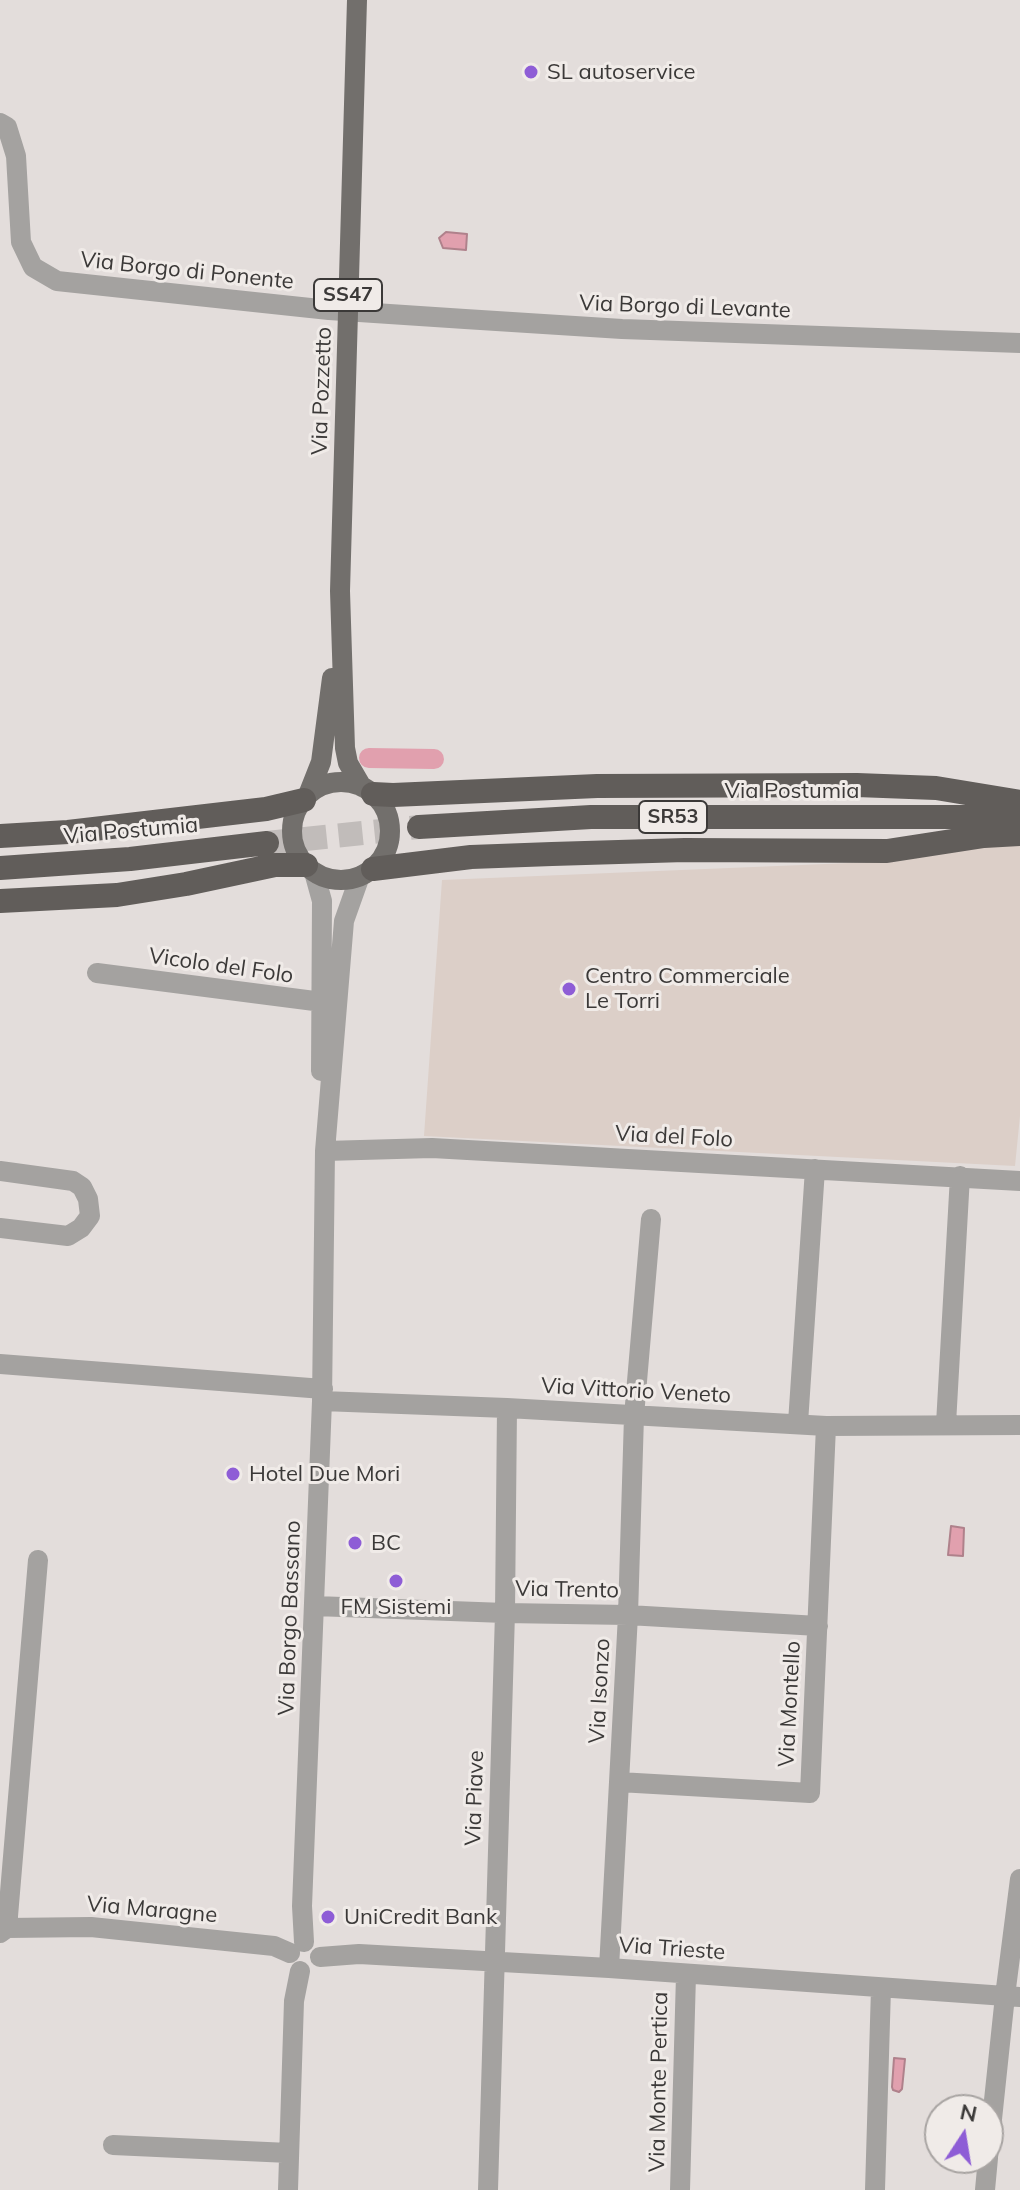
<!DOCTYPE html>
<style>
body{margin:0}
#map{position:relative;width:1020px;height:2190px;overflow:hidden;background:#e3dddb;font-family:Mulish,sans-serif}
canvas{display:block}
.north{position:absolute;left:924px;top:2094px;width:80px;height:80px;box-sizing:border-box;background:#f0ebe8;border:2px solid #a8a4a2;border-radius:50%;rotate:12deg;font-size:22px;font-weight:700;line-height:32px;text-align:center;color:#3b3938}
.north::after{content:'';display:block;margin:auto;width:28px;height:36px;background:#8e5dd6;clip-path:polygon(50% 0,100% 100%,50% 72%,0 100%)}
</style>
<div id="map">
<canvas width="1020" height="2190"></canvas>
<div class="north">N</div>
</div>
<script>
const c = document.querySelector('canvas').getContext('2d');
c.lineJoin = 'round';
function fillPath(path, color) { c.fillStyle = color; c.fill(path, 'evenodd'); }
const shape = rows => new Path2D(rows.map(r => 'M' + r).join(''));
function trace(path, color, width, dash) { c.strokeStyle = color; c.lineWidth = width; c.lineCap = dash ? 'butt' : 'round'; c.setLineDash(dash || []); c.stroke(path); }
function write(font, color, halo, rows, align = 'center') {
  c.font = font + ' Mulish,sans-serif'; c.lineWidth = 6; c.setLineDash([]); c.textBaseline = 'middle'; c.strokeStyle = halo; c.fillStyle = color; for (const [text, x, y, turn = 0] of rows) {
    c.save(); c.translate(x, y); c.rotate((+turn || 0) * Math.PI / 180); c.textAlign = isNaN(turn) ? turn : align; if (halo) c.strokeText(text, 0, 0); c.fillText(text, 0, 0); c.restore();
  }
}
fillPath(shape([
 [999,844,1020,845,1020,1116,1015,1166,424,1136,442,880,897,861]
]), '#dccfc8');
const water = shape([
 [446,232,467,234,466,250,443,248,439,238,446,232],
 [951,1526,964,1528,963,1556,948,1555,951,1526],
 [894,2058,905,2059,902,2089,899,2092,893,2090,892,2087,894,2058]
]);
fillPath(water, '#e1a0ae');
trace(water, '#af818b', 2);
trace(shape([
 [369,758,434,759]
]), '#e1a0ae', 20);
trace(shape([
 [267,843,419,827]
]), '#c1bcba', 24, [24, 12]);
trace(shape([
 [0,123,7,127,16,156,21,242,33,267,57,281,329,310,465,319,622,329,1020,343],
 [314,872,322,901,321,1071],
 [97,973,330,1003],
 [325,1151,432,1148,1020,1181],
 [0,1171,73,1181,82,1187,88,1199,90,1216,81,1228,68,1236,0,1228],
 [0,1364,323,1389],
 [322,1401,507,1408,826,1426,1020,1425],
 [798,1423,815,1169],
 [946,1424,960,1176],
 [315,1606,505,1613,628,1615,818,1626],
 [619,1782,810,1793,826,1426],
 [0,1927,7,1928,38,1560],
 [0,1933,7,1928,91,1927,274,1946,290,1953],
 [304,1942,302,1906,322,1401,325,1151,344,921,360,876],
 [320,1957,359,1954,609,1968,1020,1997],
 [609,1968,628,1615,634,1416,651,1219],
 [113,2145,289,2153],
 [988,2157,1005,1996,1020,1879],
 [288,2190,294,2001,300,1971],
 [488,2190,505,1613,507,1408],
 [680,2190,686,1975],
 [875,2190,881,1988],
 [985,2190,988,2158]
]), '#a4a2a0', 20);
trace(shape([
 [357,0,340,591,345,748,348,763,362,787],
 '292 831a49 49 0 1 1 98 0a49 49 0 1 1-98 0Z',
 [308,795,321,762,332,678]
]), '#726f6c', 20);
trace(shape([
 [373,794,393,795,597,786,857,785,936,788,1020,802],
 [419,827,591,817,1020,817],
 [0,836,68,832,266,809,304,800],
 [0,868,130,859,267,843],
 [373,869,471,857,552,854,685,850,887,851,984,836,1020,834],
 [0,901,117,895,186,884,275,865,306,865]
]), '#615d5a', 24);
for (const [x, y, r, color] of [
 [531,72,8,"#8e5dd6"],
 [569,989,8,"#8e5dd6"],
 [233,1474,8,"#8e5dd6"],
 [355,1543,8,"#8e5dd6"],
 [396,1581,8,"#8e5dd6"],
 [328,1917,8,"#8e5dd6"]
]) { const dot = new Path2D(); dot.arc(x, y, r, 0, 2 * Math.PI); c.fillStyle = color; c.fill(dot); trace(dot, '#f0ebe8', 3); }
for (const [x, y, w] of [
 [348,295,68],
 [673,817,68]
]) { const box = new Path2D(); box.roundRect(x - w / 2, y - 16, w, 32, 6); c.fillStyle = '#f0ebe8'; c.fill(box); trace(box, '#3b3938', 2); }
write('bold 20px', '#3b3938', null, [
 ["SS47",348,295],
 ["SR53",673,817]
]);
write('22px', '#3b3938', '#f0ebe8', [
 ["SL autoservice",547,72],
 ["Centro Commerciale",585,976],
 ["Le Torri",585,1001],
 ["Hotel Due Mori",249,1474],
 ["BC",371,1543],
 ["FM Sistemi",396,1607,"center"],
 ["UniCredit Bank",344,1917]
], 'left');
write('22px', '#3b3938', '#f0ebe8', [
 ["Via Borgo di Ponente",187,271,6],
 ["Via Borgo di Levante",685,307,2],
 ["Via Pozzetto",322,391,-88],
 ["Via Postumia",792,791],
 ["Via Postumia",131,831,-5],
 ["Vicolo del Folo",221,966,8],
 ["Via del Folo",674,1137,3],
 ["Via Vittorio Veneto",636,1391,3],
 ["Via Trento",567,1590,1],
 ["Via Borgo Bassano",290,1618,-88],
 ["Via Isonzo",600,1691,-87],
 ["Via Montello",790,1704,-87],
 ["Via Piave",475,1798,-88],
 ["Via Maragne",152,1910,5],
 ["Via Trieste",672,1949,4],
 ["Via Monte Pertica",659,2082,-89]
]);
</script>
